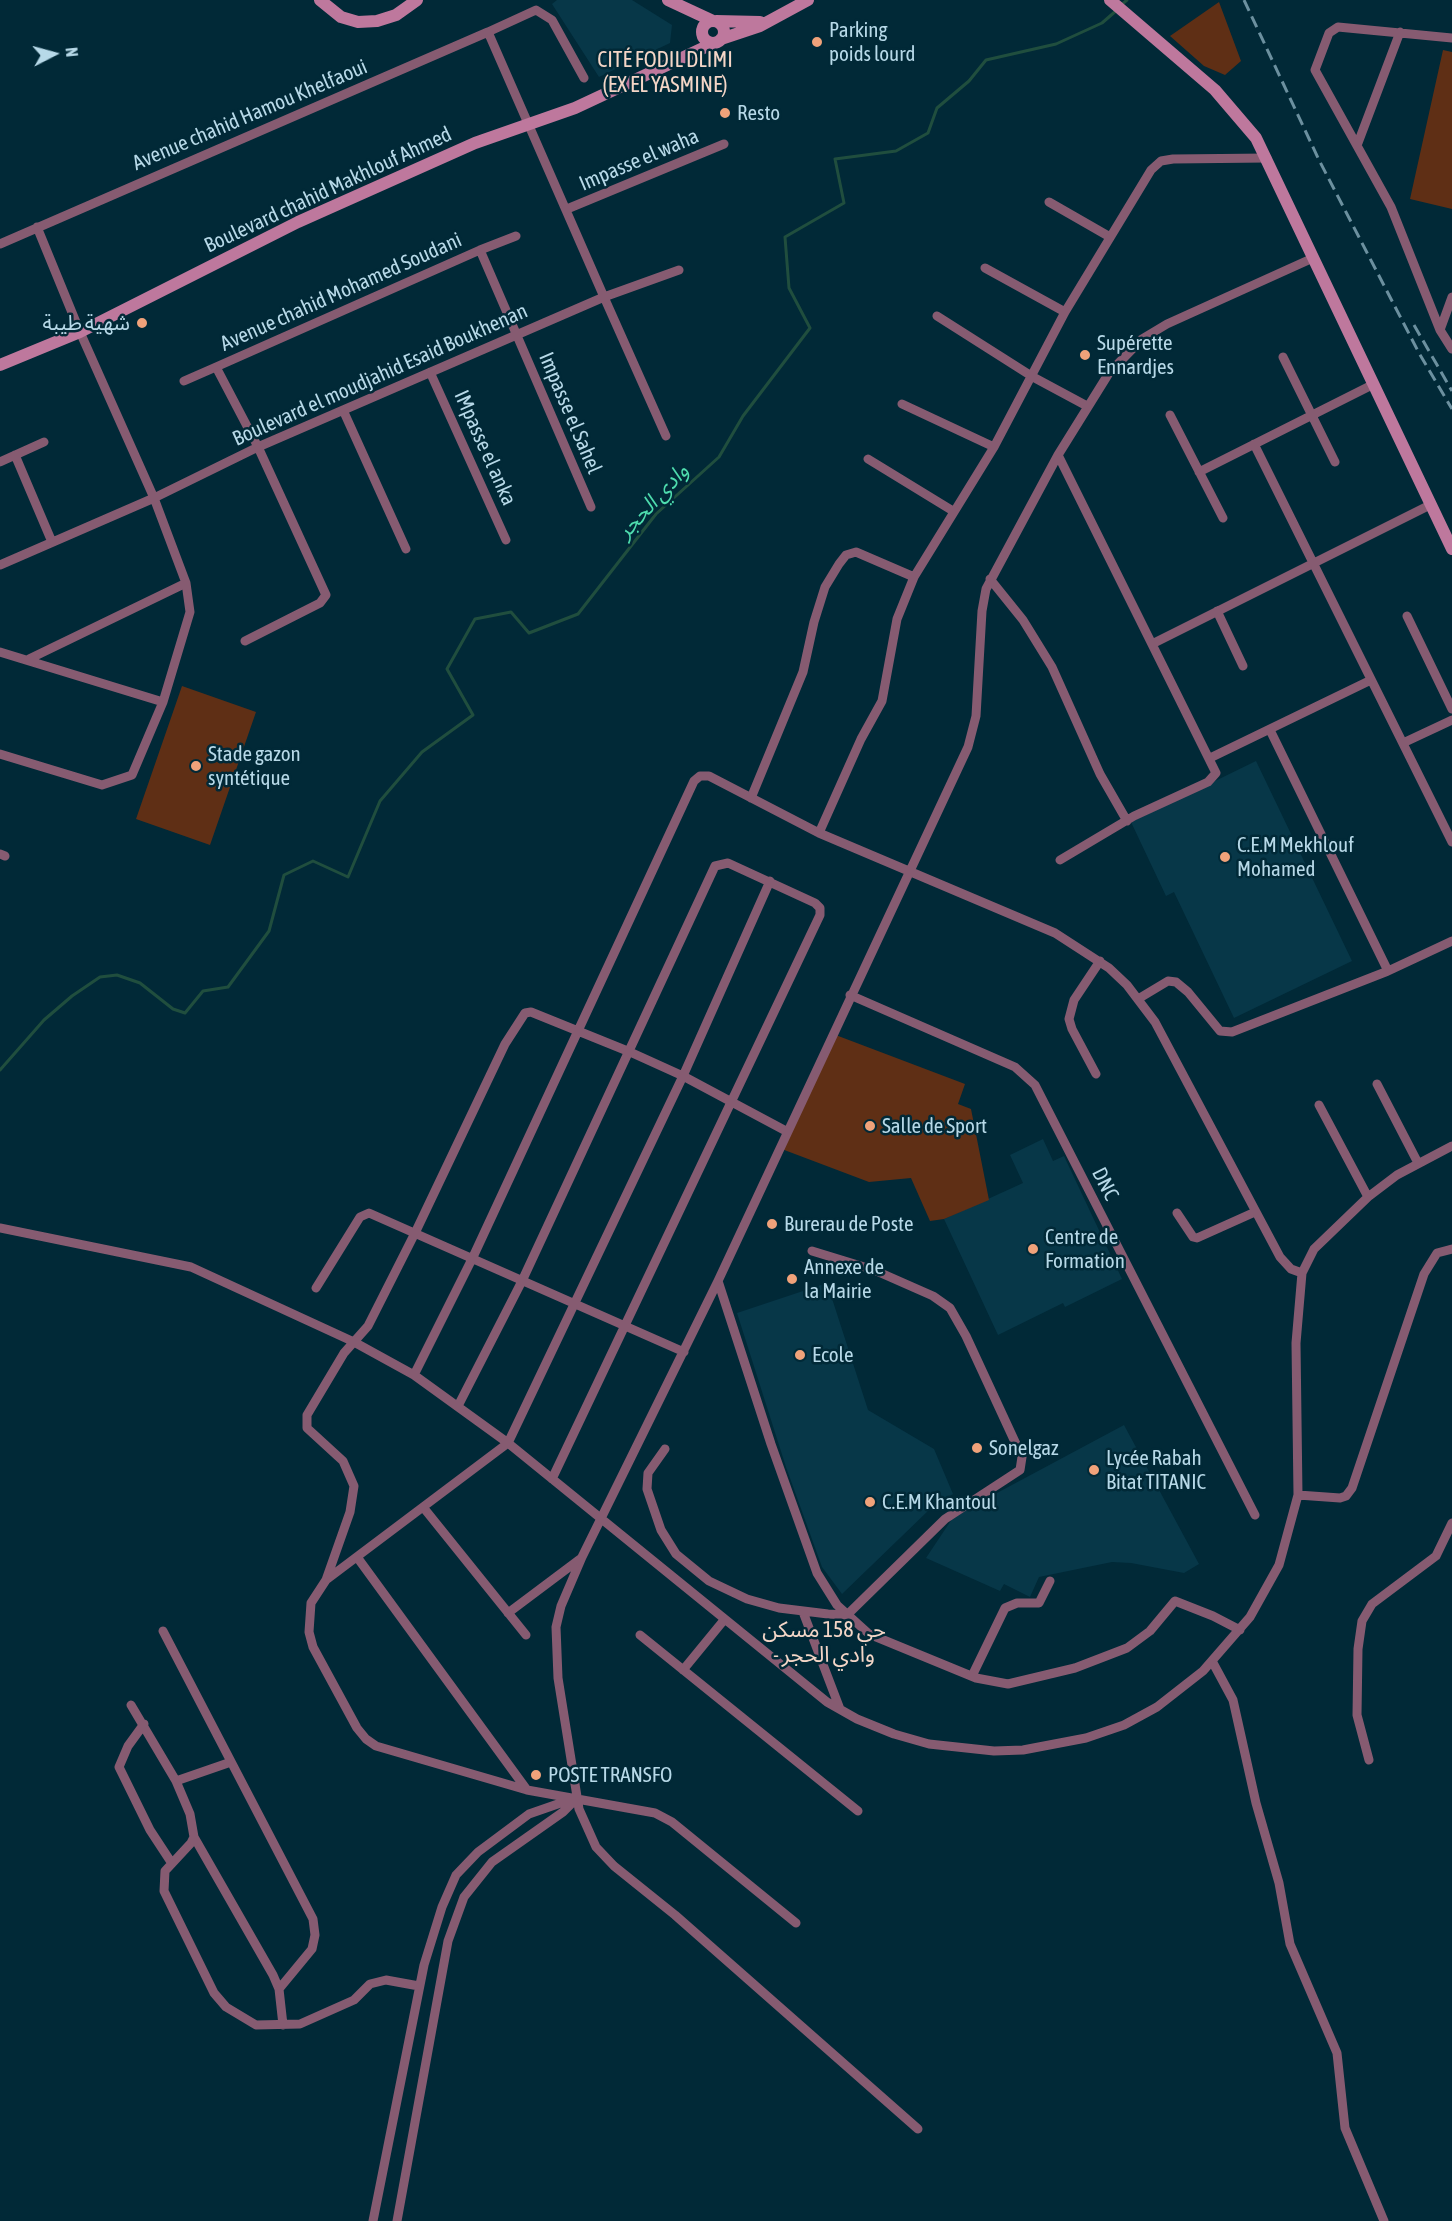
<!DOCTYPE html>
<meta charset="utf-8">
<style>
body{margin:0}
#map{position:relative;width:1452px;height:2221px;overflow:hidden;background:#012937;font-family:"Asap Condensed",sans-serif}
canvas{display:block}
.north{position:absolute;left:24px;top:24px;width:60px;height:60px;-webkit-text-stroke:4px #012937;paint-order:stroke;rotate:84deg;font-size:16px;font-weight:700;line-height:24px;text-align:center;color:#b7d9e8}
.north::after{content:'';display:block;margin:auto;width:21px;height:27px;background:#b7d9e8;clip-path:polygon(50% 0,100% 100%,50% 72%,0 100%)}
</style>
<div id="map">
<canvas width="1452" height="2221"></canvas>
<div class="north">N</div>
</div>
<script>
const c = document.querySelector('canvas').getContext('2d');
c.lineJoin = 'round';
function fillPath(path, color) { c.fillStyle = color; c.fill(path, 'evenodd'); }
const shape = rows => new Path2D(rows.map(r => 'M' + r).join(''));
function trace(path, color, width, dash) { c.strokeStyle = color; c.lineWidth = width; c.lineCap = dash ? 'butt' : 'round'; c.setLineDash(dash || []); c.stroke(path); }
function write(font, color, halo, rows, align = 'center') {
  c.font = font + ' "Asap Condensed","Noto Sans Arabic",sans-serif'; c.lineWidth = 5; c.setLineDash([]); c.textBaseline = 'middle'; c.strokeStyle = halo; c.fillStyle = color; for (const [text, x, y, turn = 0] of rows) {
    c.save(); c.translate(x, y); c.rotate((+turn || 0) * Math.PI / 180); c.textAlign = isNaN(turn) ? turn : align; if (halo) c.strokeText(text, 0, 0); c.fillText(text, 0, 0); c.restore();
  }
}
fillPath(shape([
 [557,0,632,0,672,25,670,43,599,77,552,4],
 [1256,761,1352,961,1234,1018,1174,892,1166,896,1131,822],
 [1043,1139,1053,1161,1064,1156,1122,1279,1065,1307,1063,1303,998,1335,944,1219,1023,1183,1010,1155],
 [827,1283,868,1410,934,1449,953,1494,929,1510,842,1594,822,1567,786,1467,737,1313],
 [1124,1425,1199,1564,1184,1573,1131,1563,1112,1562,1039,1577,1030,1597,1004,1584,1000,1591,926,1558,954,1516]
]), '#073748');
fillPath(shape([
 [1219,2,1241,61,1225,75,1204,66,1170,36],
 [1443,50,1452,52,1452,209,1410,199],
 [182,686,256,712,210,845,136,819],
 [833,1034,965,1084,958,1104,971,1109,989,1200,944,1219,930,1221,911,1178,869,1182,779,1148]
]), '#5f2f15');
trace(shape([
 [1121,5,1127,0],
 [0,1070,44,1020,72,996,100,977,117,975,140,983,173,1009,185,1013,203,991,228,987,269,931,284,875,313,861,348,877,380,801,422,752,473,715,447,669,475,619,511,612,529,633,578,614,656,514,719,457,743,416,810,328,789,288,785,237,844,203,835,159,896,151,928,133,937,108,969,81,986,60,1056,44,1102,23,1117,10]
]), '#204e3e', 3);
trace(shape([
 [488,32,536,10,552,20,584,78],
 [1452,38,1338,27,1329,33,1315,70,1391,207,1440,330,1452,349],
 [1358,143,1400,32],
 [1049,202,1110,237],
 [567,209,724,144],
 [0,244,488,32,604,297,258,447,154,498,0,565],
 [480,250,516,236],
 [985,268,1065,312],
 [937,316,1033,377,1087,406],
 [1440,330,1452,297],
 [1283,357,1335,462],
 [430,372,506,540],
 [184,381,216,367],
 [902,404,994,447],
 [343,410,406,549],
 [1170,415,1223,518],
 [666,436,604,297,679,270],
 [1254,444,1452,842],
 [15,455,52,542],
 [1058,455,1216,773,1208,782,1134,816,1060,860],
 [868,459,953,511],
 [0,462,44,442],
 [1199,472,1372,385],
 [990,579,1023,620,1052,667,1100,774,1127,821],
 [1217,611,1243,666],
 [1407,616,1452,709],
 [245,641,320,603,326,595,258,447,216,367,480,250,591,507],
 [1152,644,1430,505],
 [0,652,163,702],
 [29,659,186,583],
 [1270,730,1388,971],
 [1403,743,1452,720],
 [0,754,102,785,132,775,163,702,190,612,186,583,154,498,80,332,37,227],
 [1210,758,1371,680],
 [751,798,803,672,814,622,825,587,839,564,846,555,856,552,914,577],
 [819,833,861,739,882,701,897,619,914,577,994,447,1065,312,1151,170,1161,161,1173,159,1267,158],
 [0,854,5,856],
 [770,881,683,1076,508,1443,326,1580,311,1603,309,1632,313,1647,357,1728,366,1739,376,1746,527,1790,655,1813,672,1822,796,1923],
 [850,995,1015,1067,1035,1085,1255,1515],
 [1138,999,1168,981,1176,982,1188,992,1220,1031,1232,1032,1388,971,1452,941],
 [1096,1074,1072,1029,1069,1019,1074,1000,1100,961],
 [1377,1084,1418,1163],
 [1319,1105,1368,1197],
 [1177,1213,1193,1237,1197,1238,1255,1212],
 [0,1228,191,1267,354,1342,414,1375,508,1443,827,1702,857,1719,894,1734,929,1744,994,1751,1023,1750,1086,1738,1124,1725,1157,1707,1203,1671,1250,1617,1279,1565,1298,1495,1296,1343,1302,1273,1314,1249,1368,1197,1397,1175,1452,1146],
 [718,1281,771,1444,817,1573,837,1605,869,1634,976,1678,1008,1684,1075,1668,1127,1648,1150,1631,1175,1601,1213,1616,1240,1630],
 [316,1288,360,1217,369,1213,684,1352],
 [414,1375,473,1257,694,781,700,776,709,776,819,833,1055,933,1109,968,1127,985,1155,1022,1280,1257,1291,1269,1302,1273],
 [458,1406,522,1281,715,866,728,863,815,903,820,908,820,915,552,1479],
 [665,1449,648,1473,647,1489,661,1530,676,1554,709,1581,747,1599,779,1608,828,1614,847,1615,945,1519,1020,1470,1022,1457,966,1336,950,1308,933,1296,874,1270,812,1251],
 [1298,1495,1340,1498,1346,1496,1352,1488,1424,1274,1437,1253,1452,1249],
 [423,1507,526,1635],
 [357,1557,527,1790],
 [326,1580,350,1512,354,1486,343,1461,307,1428,307,1415,344,1353,368,1326,416,1231,505,1044,525,1013,531,1012,630,1052,683,1076,786,1131],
 [803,1612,840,1709],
 [508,1613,580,1559],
 [163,1631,313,1919,315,1935,312,1949,279,1989],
 [640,1635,858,1811],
 [1212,1661,1233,1700,1256,1803,1279,1883,1290,1944,1337,2053,1345,2128,1384,2221],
 [683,1670,724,1620],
 [972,1676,1005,1608,1017,1603,1039,1603,1050,1581],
 [131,1705,176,1781,190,1814,194,1837,191,1843,165,1871,164,1891,214,1993,226,2007,256,2025,300,2024,354,2000,370,1984,386,1980,419,1986],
 [144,1724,128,1746,119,1767,150,1830,171,1862],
 [1369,1760,1357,1715,1358,1649,1362,1621,1372,1604,1436,1556,1452,1523],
 [176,1781,231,1762],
 [194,1837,273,1975,279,1989,283,2025],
 [918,2129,675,1915,614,1866,596,1847,579,1809,558,1678,556,1627,561,1606,582,1557,718,1281,968,747,976,716,982,611,986,589,1058,455,1109,373,1142,339,1167,324,1313,258],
 [373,2221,424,1965,442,1907,456,1875,478,1852,529,1814,575,1798],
 [397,2221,448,1941,464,1897,492,1862,563,1812,575,1800]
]), '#865b71', 9);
trace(shape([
 [320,0,341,17,358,22,377,21,396,15,417,0],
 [668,0,713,21],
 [1110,0,1215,90,1256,138,1452,549],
 [716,21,760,22],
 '702 32a11 11 0 1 1 22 0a11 11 0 1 1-22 0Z',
 [721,39,760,26,808,0],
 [0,365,80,332,298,222,475,143,575,108,714,43]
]), '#be789d', 12);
trace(shape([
 [1244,0,1319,160,1419,353,1452,409],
 [1414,325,1452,391]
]), '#6c909f', 3, [12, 6]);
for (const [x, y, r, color] of [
 [817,42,6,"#f0a27a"],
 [725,113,6,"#f0a27a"],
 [142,323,6,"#f0a27a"],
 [1085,355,6,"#f0a27a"],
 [196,766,6,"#f0a27a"],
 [1225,857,6,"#f0a27a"],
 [870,1126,6,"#f0a27a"],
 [772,1224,6,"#f0a27a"],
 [1033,1249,6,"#f0a27a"],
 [792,1279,6,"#f0a27a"],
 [800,1355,6,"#f0a27a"],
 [977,1448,6,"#f0a27a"],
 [1094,1470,6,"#f0a27a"],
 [870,1502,6,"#f0a27a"],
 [536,1775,6,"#f0a27a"]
]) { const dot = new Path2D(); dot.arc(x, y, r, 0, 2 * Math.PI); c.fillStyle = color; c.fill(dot); trace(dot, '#012937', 2); }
write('21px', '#b7d9e8', '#012937', [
 ["Parking",829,30],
 ["poids lourd",829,54],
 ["Resto",737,113],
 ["شهية طيبة",130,323,"right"],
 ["Supérette",1097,343],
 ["Ennardjes",1097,367],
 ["Stade gazon",208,754],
 ["syntétique",208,778],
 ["C.E.M Mekhlouf",1237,845],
 ["Mohamed",1237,869],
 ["Salle de Sport",882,1126],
 ["Burerau de Poste",784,1224],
 ["Centre de",1045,1237],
 ["Formation",1045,1261],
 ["Annexe de",804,1267],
 ["la Mairie",804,1291],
 ["Ecole",812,1355],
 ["Sonelgaz",989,1448],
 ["Lycée Rabah",1106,1458],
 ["Bitat TITANIC",1106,1482],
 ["C.E.M Khantoul",882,1502],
 ["POSTE TRANSFO",548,1775]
], 'left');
write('21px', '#b7d9e8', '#012937', [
 ["Avenue chahid Hamou Khelfaoui",250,115,-23],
 ["Impasse el waha",639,160,-23],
 ["Boulevard chahid Makhlouf Ahmed",328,190,-25],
 ["Avenue chahid Mohamed Soudani",341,292,-24],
 ["Boulevard el moudjahid Esaid Boukhenan",380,375,-24],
 ["Impasse el Sahel",570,413,67],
 ["IMpasse el anka",485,448,66],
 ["DNC",1105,1184,63]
]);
write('22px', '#f4d6c7', '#012937', [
 ["CITÉ FODIL DLIMI",665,60],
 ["(EX EL YASMINE)",665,85],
 ["حي 158 مسكن",824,1630],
 ["- وادي الحجر",824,1655]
]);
write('italic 22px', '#4edcae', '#012937', [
 ["وادي الحجر",653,501,-47]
]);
</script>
